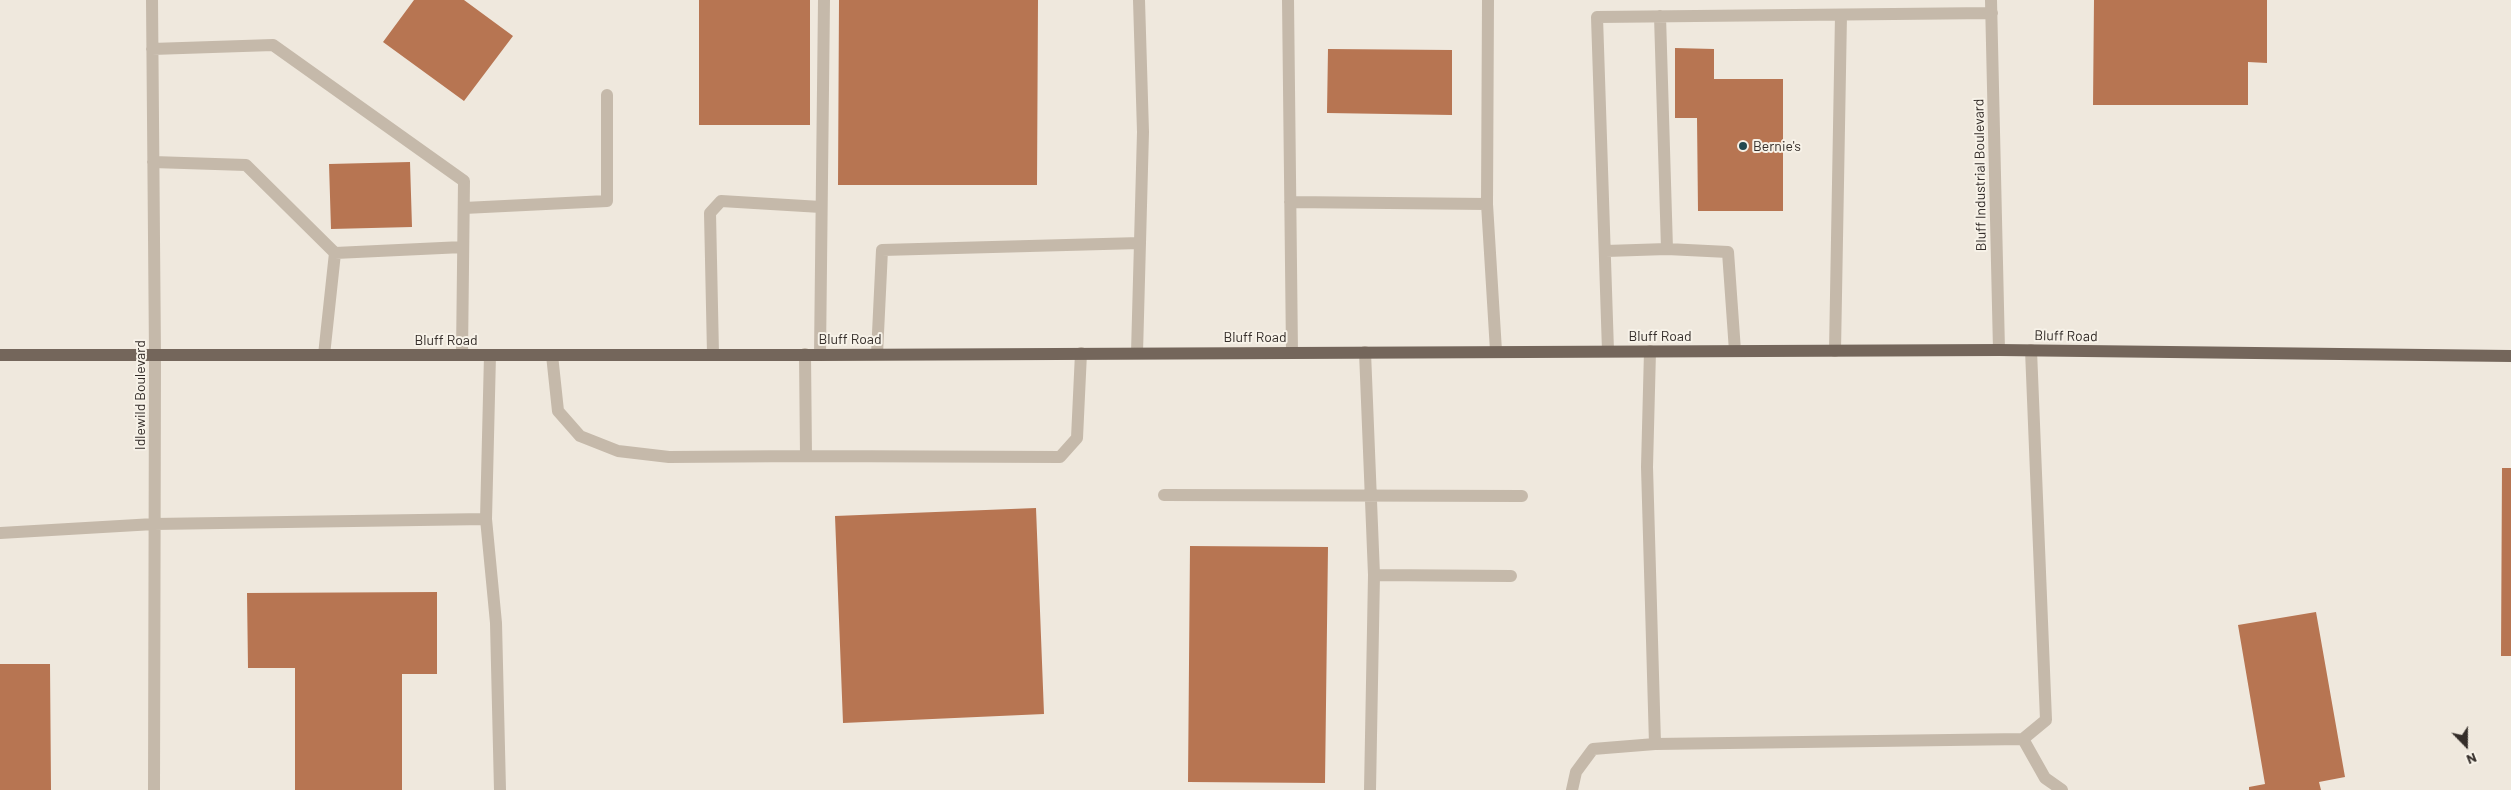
<!DOCTYPE html>
<style>
body{margin:0}
#map{position:relative;width:2511px;height:790px;overflow:hidden;background:#efe8dd;font-family:Barlow,sans-serif}
canvas{display:block}
.north{position:absolute;left:2441px;top:720px;width:50px;height:50px;-webkit-text-stroke:4px #f7f2e8;paint-order:stroke;rotate:158deg;font-size:14px;font-weight:700;line-height:20px;text-align:center;color:#342d29}
.north::after{content:'';display:block;margin:auto;width:18px;height:22px;background:#342d29;clip-path:polygon(50% 0,100% 100%,50% 72%,0 100%)}
</style>
<div id="map">
<canvas width="2511" height="790"></canvas>
<div class="north">N</div>
</div>
<script>
const c = document.querySelector('canvas').getContext('2d');
c.lineJoin = 'round';
function fillPath(path, color) { c.fillStyle = color; c.fill(path, 'evenodd'); }
const shape = rows => new Path2D(rows.map(r => 'M' + r).join(''));
function trace(path, color, width, dash) { c.strokeStyle = color; c.lineWidth = width; c.lineCap = dash ? 'butt' : 'round'; c.setLineDash(dash || []); c.stroke(path); }
function write(font, color, halo, rows, align = 'center') {
  c.font = font + ' Barlow,sans-serif'; c.lineWidth = 4; c.setLineDash([]); c.textBaseline = 'middle'; c.strokeStyle = halo; c.fillStyle = color; for (const [text, x, y, turn = 0] of rows) {
    c.save(); c.translate(x, y); c.rotate((+turn || 0) * Math.PI / 180); c.textAlign = isNaN(turn) ? turn : align; if (halo) c.strokeText(text, 0, 0); c.fillText(text, 0, 0); c.restore();
  }
}
fillPath(shape([
 [414,0,464,0,513,36,464,101,383,42],
 [699,0,810,0,810,125,699,125],
 [839,0,1038,0,1037,185,838,185],
 [2094,0,2267,0,2267,63,2248,62,2248,105,2093,105],
 [1675,48,1714,49,1714,79,1783,79,1783,211,1698,211,1697,118,1675,118],
 [1328,49,1452,50,1452,115,1327,113],
 [410,162,412,227,331,229,329,164],
 [2502,468,2511,468,2511,656,2501,656],
 [1036,508,1044,714,843,723,835,516],
 [1190,546,1328,547,1325,783,1188,782],
 [437,592,437,674,402,674,402,790,295,790,295,668,248,668,247,593],
 [2316,612,2345,777,2319,782,2321,790,2249,790,2249,787,2265,784,2238,625],
 [0,664,50,664,51,790,0,790]
]), '#b77552');
trace(shape([
 [152,0,155,356,154,790],
 [1288,0,1292,352],
 [1488,0,1487,204,1496,351],
 [1991,0,1999,350],
 [1660,16,1667,249],
 [152,49,273,45,464,181,462,354],
 [153,162,246,165,335,253,324,355],
 [1290,202,1487,204],
 [464,208,607,201,607,95],
 [1606,251,1667,249,1728,252,1735,351],
 [335,253,463,247],
 [1608,351,1597,17,1992,13],
 [1650,351,1647,467,1655,744,2023,739,2046,720,2031,350],
 [1835,351,1841,15],
 [1365,352,1374,575,1511,576],
 [1137,353,1143,132,1139,0],
 [713,354,710,213,721,201,821,207],
 [805,354,806,456,1060,457,1077,438,1081,353],
 [877,354,882,250,1140,243],
 [552,355,558,411,580,436,618,451,669,457,806,456],
 [820,355,824,0],
 [1164,495,1522,496],
 [486,519,496,623,500,790],
 [0,533,154,524,486,519,490,355],
 [2023,739,2045,778,2062,790],
 [1370,790,1374,575],
 [1572,790,1576,772,1593,749,1655,744]
]), '#c5b9aa', 12);
trace(shape([
 [0,355,820,355,1999,350,2511,356]
]), '#74665b', 12);
for (const [x, y, r, color] of [
 [1743,146,5,"#234950"]
]) { const dot = new Path2D(); dot.arc(x, y, r, 0, 2 * Math.PI); c.fillStyle = color; c.fill(dot); trace(dot, '#f7f2e8', 2); }
write('14px', '#342d29', '#f7f2e8', [
 ["Bernie's",1753,146]
], 'left');
write('14px', '#342d29', '#f7f2e8', [
 ["Bluff Industrial Boulevard",1980,175,-91],
 ["Bluff Road",1660,336],
 ["Bluff Road",2066,336,1],
 ["Bluff Road",1255,337],
 ["Bluff Road",850,339],
 ["Bluff Road",446,340],
 ["Idlewild Boulevard",140,395,-90]
]);
</script>
